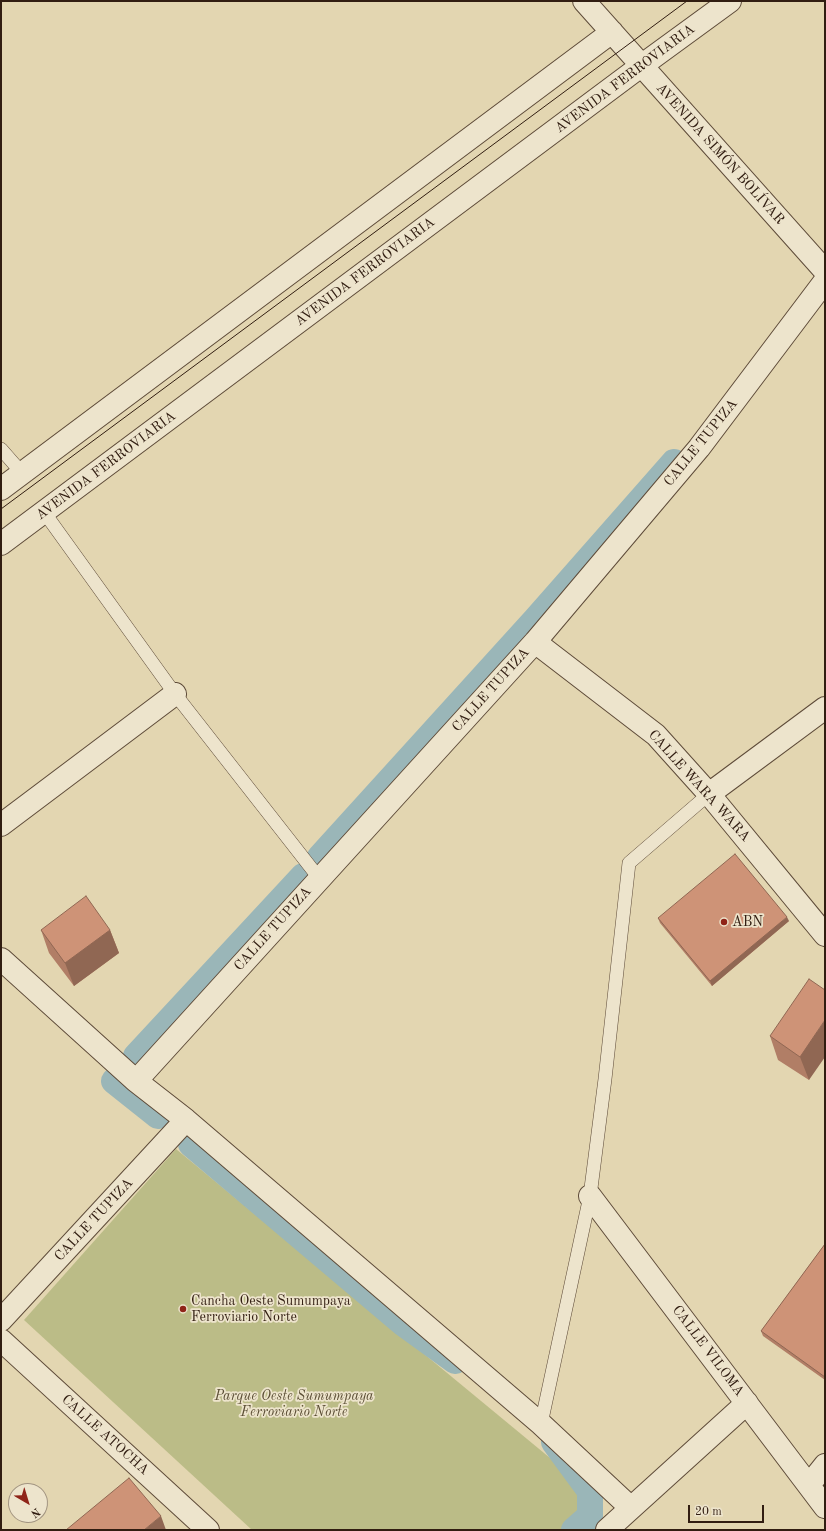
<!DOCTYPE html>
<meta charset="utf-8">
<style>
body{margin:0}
#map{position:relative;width:826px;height:1531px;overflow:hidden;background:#e3d6b1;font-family:"Old Standard TT",serif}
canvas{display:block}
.frame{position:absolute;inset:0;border:2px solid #311d11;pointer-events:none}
.north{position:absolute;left:8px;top:1483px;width:40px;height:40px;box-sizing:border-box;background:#ede4cc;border:1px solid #a29481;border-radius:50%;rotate:142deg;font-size:11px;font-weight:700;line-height:16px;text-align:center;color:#311d11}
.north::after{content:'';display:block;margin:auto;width:14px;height:18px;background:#8f2418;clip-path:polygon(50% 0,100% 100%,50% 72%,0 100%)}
.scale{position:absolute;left:688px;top:1505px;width:76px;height:18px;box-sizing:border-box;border:2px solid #311d11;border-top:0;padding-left:5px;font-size:12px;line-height:14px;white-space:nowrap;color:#311d11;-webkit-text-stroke:3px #ede4cc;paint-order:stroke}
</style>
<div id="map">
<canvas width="826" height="1531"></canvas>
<div class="frame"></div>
<div class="north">N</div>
<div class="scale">20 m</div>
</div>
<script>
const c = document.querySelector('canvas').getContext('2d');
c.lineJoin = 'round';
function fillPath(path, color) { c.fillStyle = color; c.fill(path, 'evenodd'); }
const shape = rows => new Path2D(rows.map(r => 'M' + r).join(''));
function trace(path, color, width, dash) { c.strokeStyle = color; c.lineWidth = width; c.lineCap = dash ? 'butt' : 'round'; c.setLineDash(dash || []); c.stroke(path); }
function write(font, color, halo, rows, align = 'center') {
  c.font = font + ' "Old Standard TT",serif'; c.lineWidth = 3.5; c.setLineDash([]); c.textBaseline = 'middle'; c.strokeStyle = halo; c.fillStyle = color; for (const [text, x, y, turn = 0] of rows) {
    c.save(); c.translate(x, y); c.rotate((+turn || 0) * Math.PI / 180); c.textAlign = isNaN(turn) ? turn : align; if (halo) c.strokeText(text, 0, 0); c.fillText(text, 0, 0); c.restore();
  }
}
fillPath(shape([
 [176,1149,590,1491,590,1516,574,1530,252,1530,24,1320]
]), '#bbbc87');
trace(shape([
 [320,857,536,619,674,462],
 [136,1056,303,876],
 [114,1081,158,1116],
 [191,1144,404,1324,455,1361],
 [554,1442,590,1491,590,1516,574,1530]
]), '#9ab6b8', 26);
const service = shape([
 [1,449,22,473],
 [44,512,175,694,319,878],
 [541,1424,590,1196,605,1079,629,863,709,794]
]);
const minor = shape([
 [641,66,730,1],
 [535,642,656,735,709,794,825,935],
 [709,794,825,708],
 [1,825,175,694],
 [1,959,136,1081,186,1120,541,1424,631,1508],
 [136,1081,535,642,699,448,825,281],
 [590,1196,825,1507],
 [1,1320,186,1120],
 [1,1340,208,1530],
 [809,1485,825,1465],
 [607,1530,747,1403]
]);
const tertiary = shape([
 [584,1,825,271],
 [1,489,612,32],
 [1,544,641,66]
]);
trace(service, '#5e4b39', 14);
trace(minor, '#5e4b39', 24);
trace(tertiary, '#5e4b39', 24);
trace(service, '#ede4cc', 13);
trace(minor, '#ede4cc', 22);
trace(tertiary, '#ede4cc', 22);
trace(shape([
 [1,509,687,1]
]), '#311d11', 1);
fillPath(shape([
 [658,918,789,921,712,986,660,923],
 [41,930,110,930,119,953,74,986,49,953],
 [825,990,809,1080,778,1060,770,1036],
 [825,1244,825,1380,763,1336,761,1331]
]), '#b17e66');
fillPath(shape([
 [787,917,789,921,712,986,710,981],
 [110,930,119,953,74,986,65,963],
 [825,1020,825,1057,809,1080,800,1057],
 [161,1516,166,1530,144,1530]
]), '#906753');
const building = shape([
 [735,854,787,917,710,981,658,918,735,854],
 [86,896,110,930,65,963,41,930,86,896],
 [809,979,825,990,825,1020,800,1057,770,1036,809,979],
 [825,1244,825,1377,761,1331,825,1244],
 [129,1478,161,1516,144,1530,66,1530,129,1478]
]);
fillPath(building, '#ce9377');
trace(building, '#906753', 1);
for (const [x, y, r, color] of [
 [724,922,4,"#8f2418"],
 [183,1309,4,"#8f2418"]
]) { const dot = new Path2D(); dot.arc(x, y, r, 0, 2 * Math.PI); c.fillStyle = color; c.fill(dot); trace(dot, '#ede4cc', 1.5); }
write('14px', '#311d11', '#ede4cc', [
 ["AVENIDA FERROVIARIA",625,79,-37],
 ["AVENIDA SIMÓN BOLÍVAR",720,154,48],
 ["AVENIDA FERROVIARIA",365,272,-37],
 ["CALLE TUPIZA",701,443,-51],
 ["AVENIDA FERROVIARIA",106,466,-37],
 ["CALLE TUPIZA",491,690,-48],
 ["CALLE WARA WARA",699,786,48],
 ["CALLE TUPIZA",273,929,-48],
 ["CALLE TUPIZA",94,1220,-47],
 ["CALLE VILOMA",708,1351,53],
 ["CALLE ATOCHA",105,1435,42]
]);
write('14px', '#311d11', '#ede4cc', [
 ["ABN",732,922],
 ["Cancha Oeste Sumumpaya",191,1301],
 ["Ferroviario Norte",191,1317]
], 'left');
write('italic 14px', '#5a4d34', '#ede4cc', [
 ["Parque Oeste Sumumpaya",294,1396],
 ["Ferroviario Norte",294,1412]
]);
</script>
